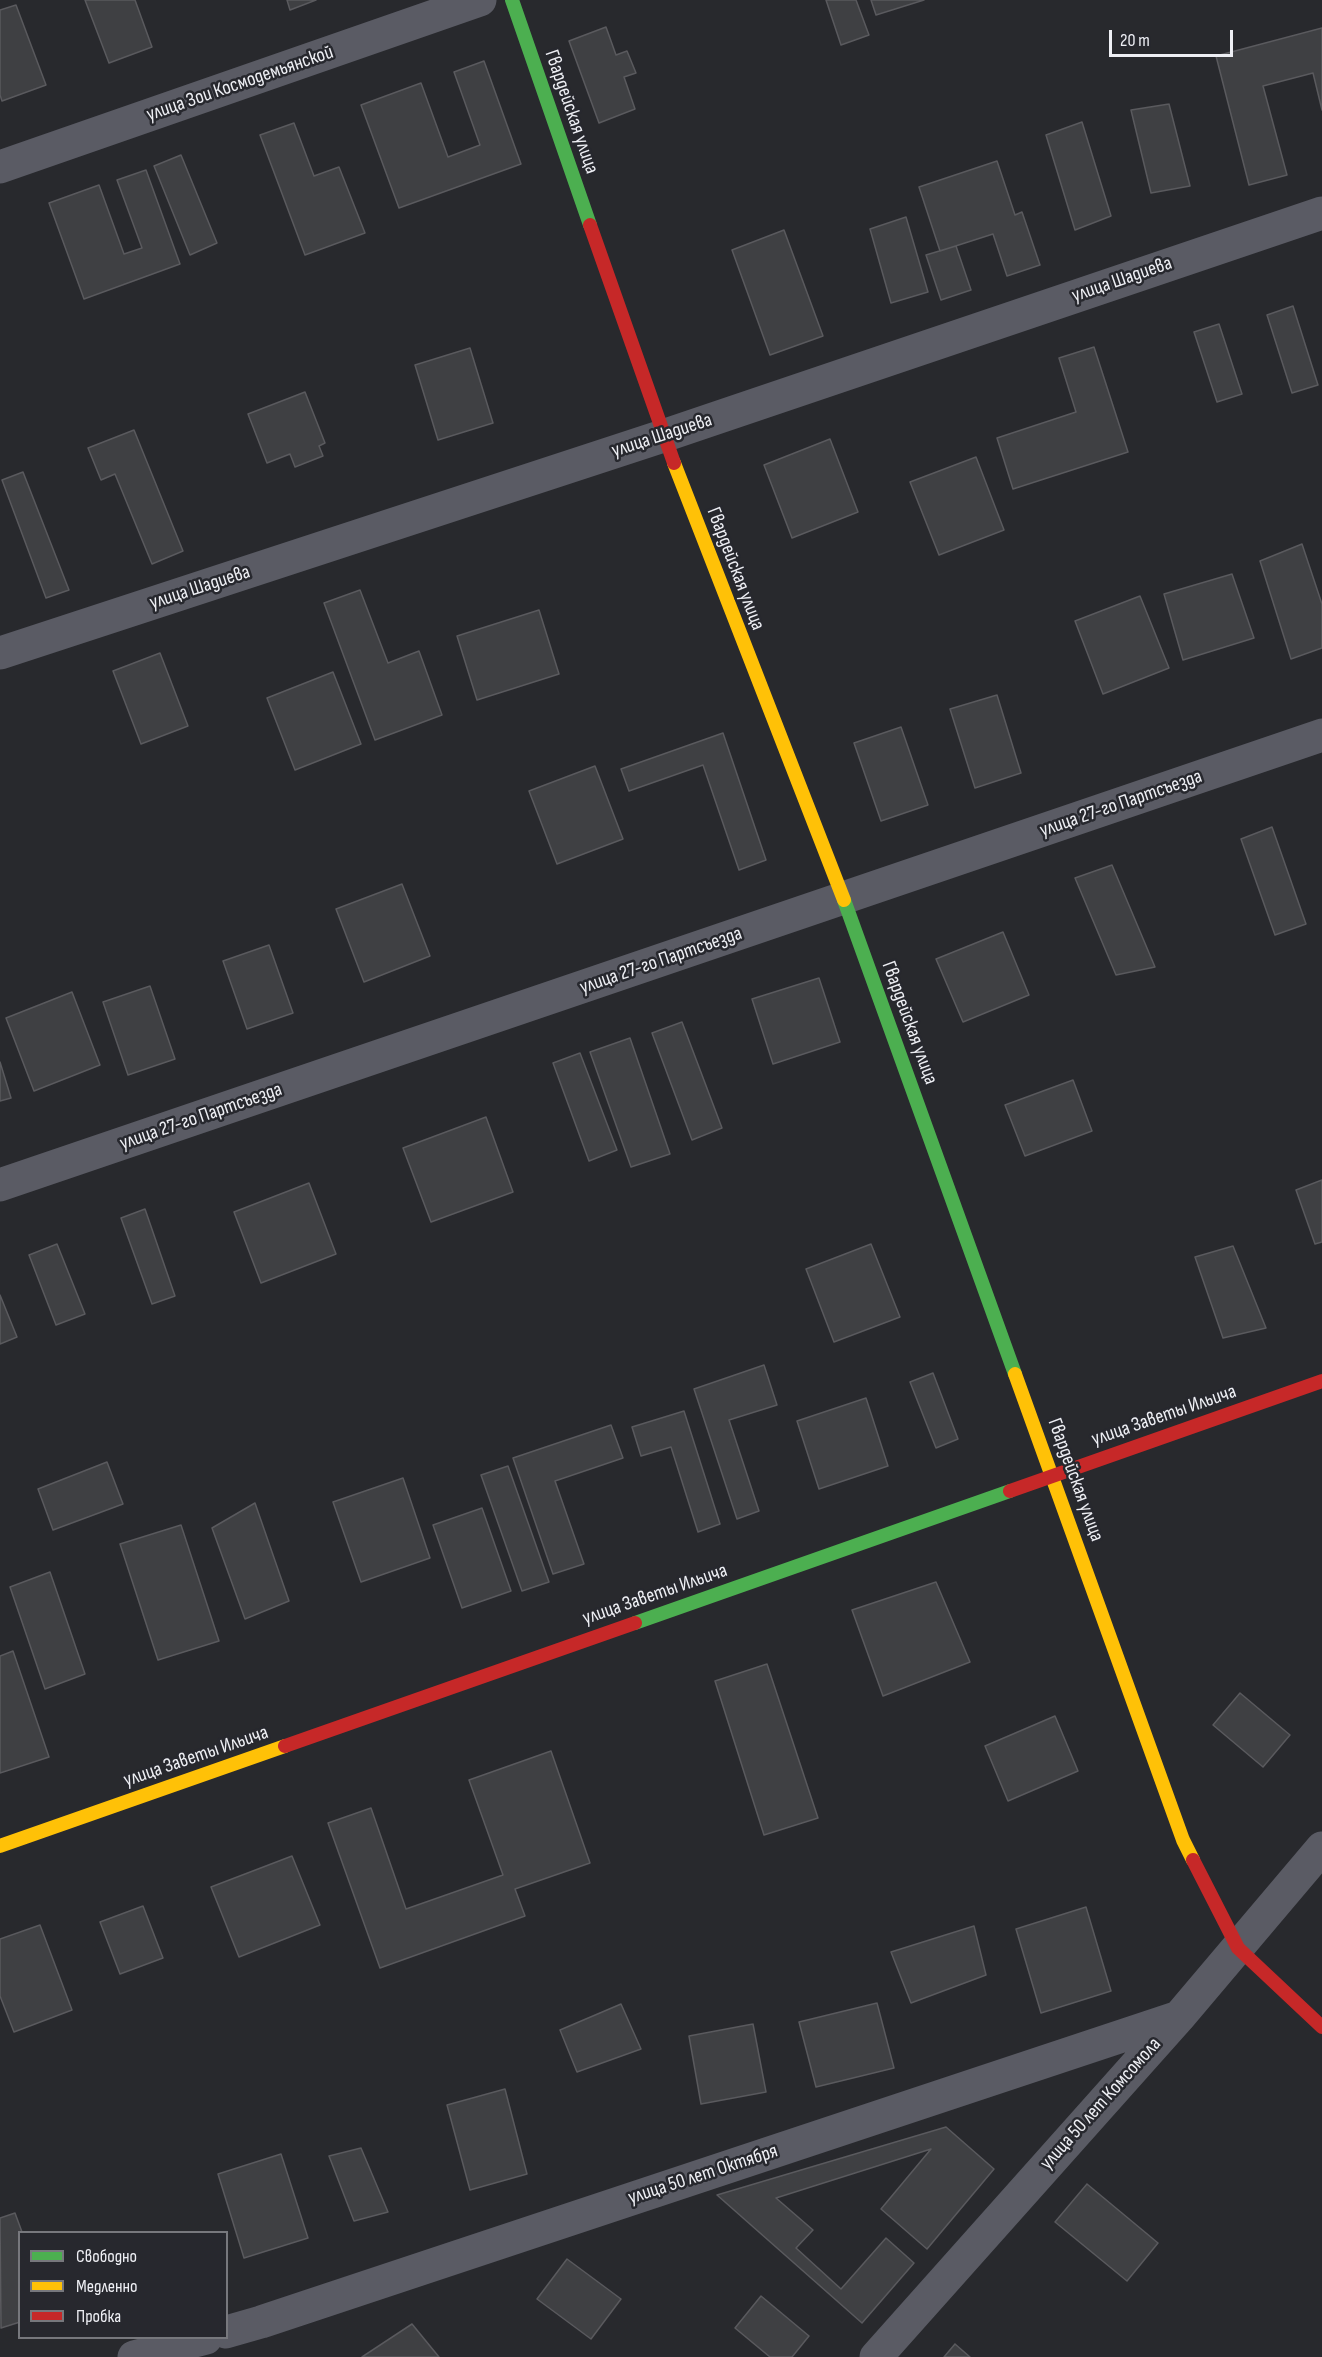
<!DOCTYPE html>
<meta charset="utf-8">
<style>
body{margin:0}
#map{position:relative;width:1322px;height:2357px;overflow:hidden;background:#28292d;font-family:"Sofia Sans Condensed",sans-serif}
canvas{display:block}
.legend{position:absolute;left:18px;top:2231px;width:210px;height:108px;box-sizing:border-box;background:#27282e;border:2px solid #77787d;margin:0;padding:8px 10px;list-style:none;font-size:18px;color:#eeeff4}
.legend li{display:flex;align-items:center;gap:12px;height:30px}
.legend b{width:30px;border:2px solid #77787d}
.scale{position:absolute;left:1109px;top:30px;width:124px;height:27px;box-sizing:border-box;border:3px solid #eeeff4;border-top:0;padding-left:8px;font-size:18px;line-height:21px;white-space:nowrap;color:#eeeff4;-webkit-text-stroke:4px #27282e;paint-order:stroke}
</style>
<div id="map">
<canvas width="1322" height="2357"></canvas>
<ul class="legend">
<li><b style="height:8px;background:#4caf50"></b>Свободно</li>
<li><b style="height:8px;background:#ffc107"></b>Медленно</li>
<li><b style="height:8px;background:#c62828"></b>Пробка</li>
</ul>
<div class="scale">20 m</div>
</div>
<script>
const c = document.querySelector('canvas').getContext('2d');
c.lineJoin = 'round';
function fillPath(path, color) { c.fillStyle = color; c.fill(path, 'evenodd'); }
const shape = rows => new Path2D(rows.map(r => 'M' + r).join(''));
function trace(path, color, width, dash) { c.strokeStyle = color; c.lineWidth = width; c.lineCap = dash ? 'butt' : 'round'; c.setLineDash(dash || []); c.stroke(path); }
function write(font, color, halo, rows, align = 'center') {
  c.font = font + ' "Sofia Sans Condensed",sans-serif'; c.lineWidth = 5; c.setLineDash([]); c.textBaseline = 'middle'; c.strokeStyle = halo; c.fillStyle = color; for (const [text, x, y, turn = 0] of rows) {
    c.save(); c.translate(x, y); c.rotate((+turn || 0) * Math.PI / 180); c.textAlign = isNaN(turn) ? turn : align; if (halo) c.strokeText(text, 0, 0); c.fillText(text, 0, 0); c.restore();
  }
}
const building = shape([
 [85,0,135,0,152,47,109,63,85,0],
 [287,0,316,0,290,10,287,0],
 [826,0,856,0,869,35,841,45,826,0],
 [871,0,924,0,876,15,871,0],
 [16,5,46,85,2,101,0,95,0,10,16,5],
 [606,27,616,55,627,51,636,73,624,77,635,109,599,123,569,41,606,27],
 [1322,28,1322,110,1313,73,1263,86,1287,175,1249,185,1216,56,1322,28],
 [484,61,521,164,399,208,361,105,421,83,448,157,480,145,454,72,484,61],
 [1169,104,1190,186,1151,193,1131,110,1169,104],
 [1082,122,1111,216,1075,230,1046,135,1082,122],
 [294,123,314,176,339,167,365,233,305,255,260,135,294,123],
 [181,155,217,243,190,255,154,166,181,155],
 [997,161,1015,215,1022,212,1040,265,1007,276,993,234,940,251,919,187,997,161],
 [146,170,180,264,84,299,49,203,99,185,124,254,142,248,117,180,146,170],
 [906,217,928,292,891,303,870,229,906,217],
 [784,230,823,336,770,355,732,250,784,230],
 [956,246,971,290,941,300,926,255,956,246],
 [1293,306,1318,385,1292,393,1267,315,1293,306],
 [1219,324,1242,394,1217,402,1194,332,1219,324],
 [1094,347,1128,452,1013,489,997,438,1076,412,1059,358,1094,347],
 [470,348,493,423,438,440,415,365,470,348],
 [305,392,325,443,319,446,323,456,295,467,290,454,267,463,248,414,305,392],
 [134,430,183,551,152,564,115,474,101,480,88,448,134,430],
 [830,439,858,512,792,538,764,465,830,439],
 [976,457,1004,530,939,555,910,482,976,457],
 [23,472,69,590,46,598,2,480,23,472],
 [1302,544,1322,604,1322,648,1291,659,1260,561,1302,544],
 [1232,574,1254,638,1183,660,1164,594,1232,574],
 [360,590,388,663,419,651,442,715,375,740,324,603,360,590],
 [1140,596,1169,668,1103,694,1075,621,1140,596],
 [539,610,559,674,477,700,457,636,539,610],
 [160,653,188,726,141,744,113,671,160,653],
 [333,672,361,744,295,770,267,698,333,672],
 [997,695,1021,773,975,788,950,709,997,695],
 [901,727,928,805,881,821,854,743,901,727],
 [723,733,766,860,739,870,703,765,629,791,621,769,723,733],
 [595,766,623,839,557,864,529,791,595,766],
 [1272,827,1306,924,1275,935,1241,839,1272,827],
 [1112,865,1155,967,1116,975,1075,878,1112,865],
 [402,884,430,956,364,982,336,909,402,884],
 [1003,932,1029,995,963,1022,936,959,1003,932],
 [269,945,293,1013,247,1029,223,961,269,945],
 [819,978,840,1042,773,1064,752,999,819,978],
 [150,986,175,1059,128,1075,103,1002,150,986],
 [72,992,100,1065,34,1091,6,1018,72,992],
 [682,1022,722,1128,692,1140,652,1033,682,1022],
 [630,1038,670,1154,631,1167,590,1052,630,1038],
 [580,1053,617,1150,589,1161,553,1063,580,1053],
 [0,1062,11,1098,0,1101,0,1062],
 [1073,1080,1092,1131,1025,1156,1005,1105,1073,1080],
 [486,1117,513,1192,431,1222,403,1148,486,1117],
 [1322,1180,1322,1242,1315,1244,1296,1190,1322,1180],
 [309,1183,336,1254,261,1283,234,1212,309,1183],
 [145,1209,175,1296,152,1304,121,1218,145,1209],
 [57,1244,85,1314,56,1325,29,1255,57,1244],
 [871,1244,900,1317,834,1342,806,1269,871,1244],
 [1233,1246,1266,1328,1223,1338,1195,1257,1233,1246],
 [0,1295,17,1337,0,1344,0,1295],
 [764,1365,777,1405,729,1420,759,1511,737,1519,694,1389,764,1365],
 [933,1373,958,1439,936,1448,910,1382,933,1373],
 [866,1398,888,1466,819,1489,797,1421,866,1398],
 [684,1411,720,1524,698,1532,671,1447,641,1456,632,1427,684,1411],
 [611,1425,623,1458,555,1481,584,1564,553,1574,513,1458,611,1425],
 [107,1462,123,1504,53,1530,38,1489,107,1462],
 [508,1466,549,1582,522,1591,481,1475,508,1466],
 [403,1478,430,1558,361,1582,333,1502,403,1478],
 [255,1503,289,1601,245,1619,212,1528,255,1503],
 [482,1508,511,1591,462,1608,433,1525,482,1508],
 [181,1525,219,1641,158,1660,120,1544,181,1525],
 [50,1572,85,1674,45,1689,10,1587,50,1572],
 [936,1582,970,1662,883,1696,852,1610,936,1582],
 [13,1651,49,1757,0,1773,0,1656,13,1651],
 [767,1664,818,1818,764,1835,715,1681,767,1664],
 [1240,1693,1290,1735,1263,1767,1213,1725,1240,1693],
 [1055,1716,1078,1771,1008,1801,985,1746,1055,1716],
 [551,1751,590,1863,515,1889,525,1916,380,1968,328,1823,371,1808,406,1909,503,1875,469,1780,551,1751],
 [292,1856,320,1925,239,1957,211,1887,292,1856],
 [143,1906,163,1958,120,1974,100,1922,143,1906],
 [1086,1907,1111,1991,1041,2013,1016,1929,1086,1907],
 [40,1925,72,2010,14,2032,0,1996,0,1939,40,1925],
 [974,1926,986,1975,911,2003,891,1952,974,1926],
 [877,2003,894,2068,816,2087,799,2022,877,2003],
 [621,2004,641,2049,577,2072,560,2030,621,2004],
 [753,2024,766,2092,701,2104,689,2036,753,2024],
 [505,2089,527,2174,470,2190,447,2105,505,2089],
 [946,2127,994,2169,927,2249,881,2209,931,2149,776,2198,813,2230,796,2248,841,2289,886,2238,914,2263,862,2323,717,2195,946,2127],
 [361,2148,388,2212,354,2221,329,2156,361,2148],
 [281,2154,308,2238,244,2258,218,2174,281,2154],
 [1087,2184,1158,2243,1127,2281,1055,2222,1087,2184],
 [15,2213,22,2232,20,2232,20,2322,1,2328,0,2218,15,2213],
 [567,2259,621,2299,591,2339,537,2299,567,2259],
 [761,2296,809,2336,792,2357,770,2357,735,2328,761,2296],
 [412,2324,439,2357,362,2357,412,2324],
 [955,2344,970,2357,944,2357,955,2344]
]);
fillPath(building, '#3f4043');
trace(building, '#5a5a5e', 1.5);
trace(shape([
 [0,167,480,0],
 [0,653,663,436,1322,213],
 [0,1185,1322,735],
 [226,2332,261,2322,1179,2017],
 [134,2357,206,2338],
 [876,2357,1179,2017,1322,1848]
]), '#5a5b64', 33);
trace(shape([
 [512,0,590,225],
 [844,900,1015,1374],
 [635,1623,1010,1491]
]), '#4caf50', 14);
trace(shape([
 [674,463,844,900],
 [1015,1374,1183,1840,1193,1860],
 [0,1846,285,1746]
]), '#ffc107', 14);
trace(shape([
 [590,225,674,463],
 [1010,1491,1322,1381],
 [285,1746,635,1623],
 [1193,1860,1238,1948,1322,2027]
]), '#c62828', 14);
write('20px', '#eeeff4', '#27282e', [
 ["улица Зои Космодемьянской",240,84,-19],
 ["Гвардейская улица",571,112,71],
 ["улица Шадиева",1122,280,-19],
 ["улица Шадиева",662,436,-18],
 ["Гвардейская улица",735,569,69],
 ["улица Шадиева",200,588,-18],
 ["улица 27-го Партсъезда",1121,804,-19],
 ["улица 27-го Партсъезда",661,961,-19],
 ["Гвардейская улица",909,1023,70],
 ["улица 27-го Партсъезда",201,1117,-19],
 ["улица Заветы Ильича",1164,1416,-19],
 ["Гвардейская улица",1075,1480,70],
 ["улица Заветы Ильича",655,1595,-19],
 ["улица Заветы Ильича",196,1757,-19],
 ["улица 50 лет Комсомола",1101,2104,-48],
 ["улица 50 лет Октября",703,2175,-18]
]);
</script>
